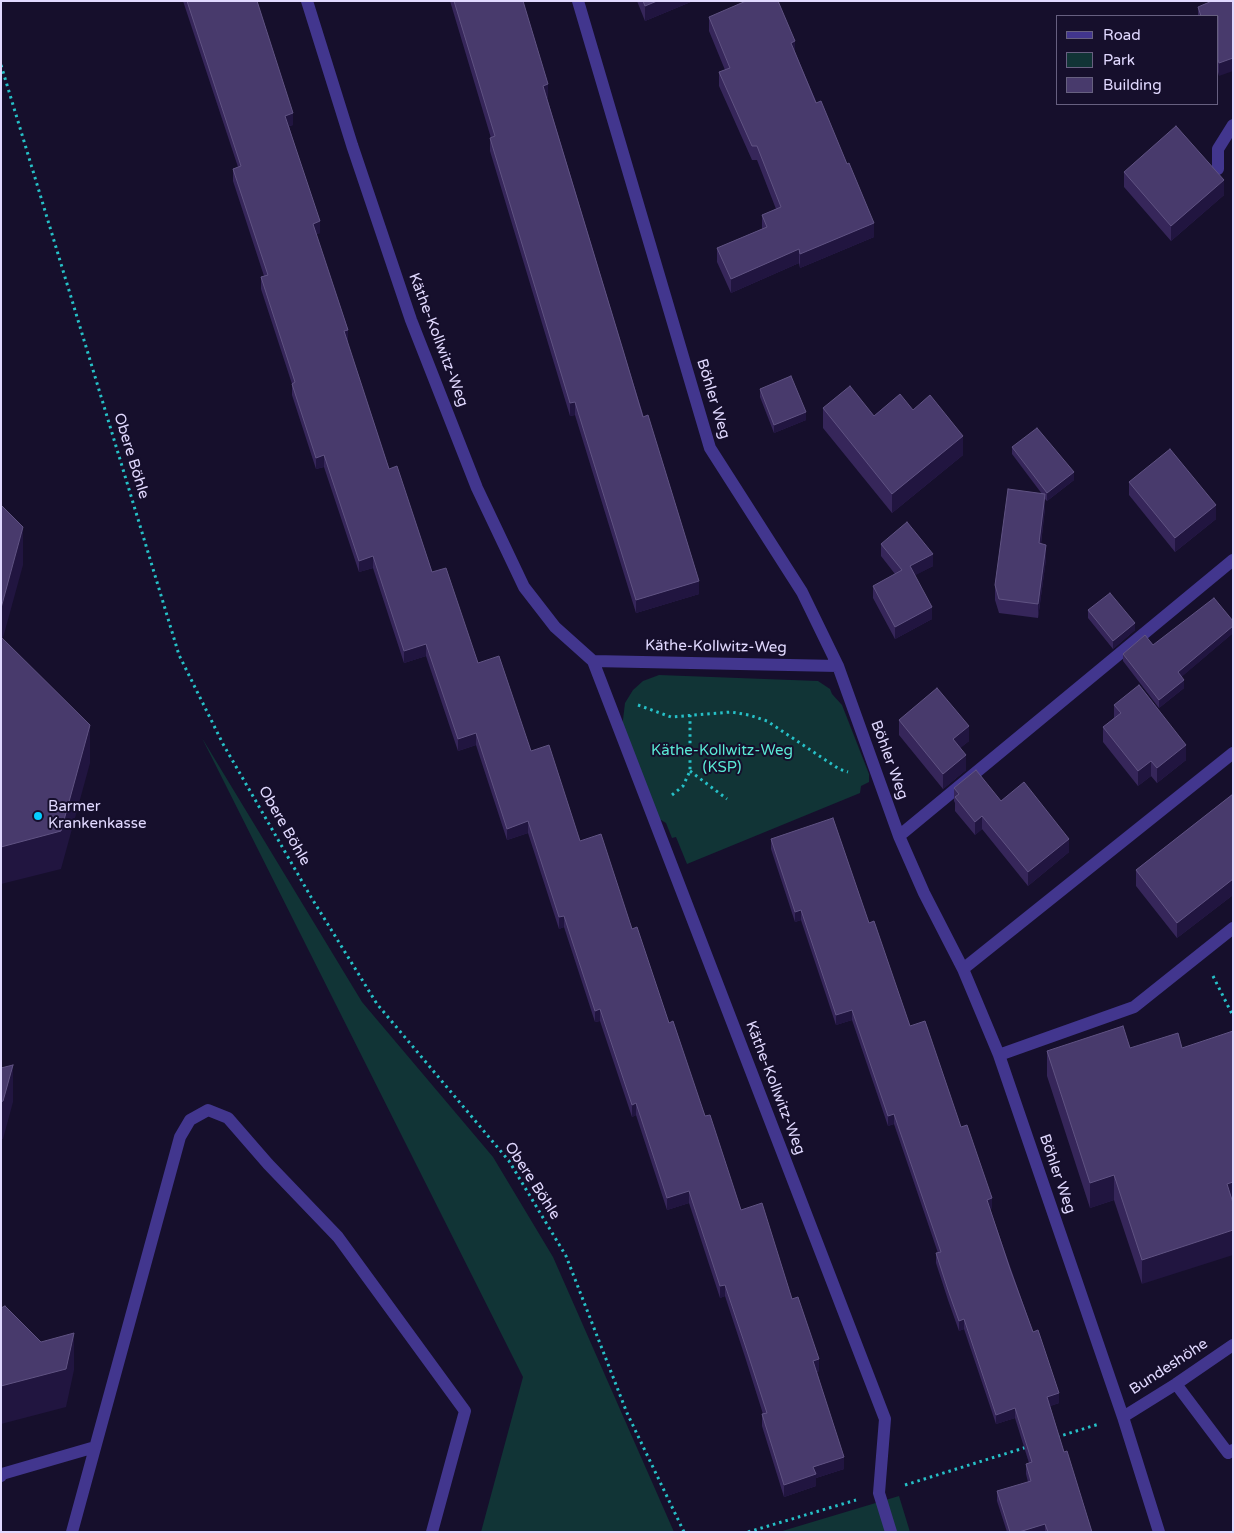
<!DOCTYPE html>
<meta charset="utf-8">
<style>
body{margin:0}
#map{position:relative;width:1234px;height:1533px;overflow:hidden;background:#160f2c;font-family:"Varela Round",sans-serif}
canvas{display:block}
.frame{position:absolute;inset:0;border:2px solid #e1d9ff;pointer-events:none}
.legend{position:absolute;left:1056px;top:15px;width:162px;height:90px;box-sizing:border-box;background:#160f2c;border:1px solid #676080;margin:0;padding:6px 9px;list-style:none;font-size:15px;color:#e1d9ff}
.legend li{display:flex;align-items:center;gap:10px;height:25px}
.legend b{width:25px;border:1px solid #676080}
</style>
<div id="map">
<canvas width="1234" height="1533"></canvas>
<div class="frame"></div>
<ul class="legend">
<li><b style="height:6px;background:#42368e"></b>Road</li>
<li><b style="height:14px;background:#113436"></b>Park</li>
<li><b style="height:14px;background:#483a6c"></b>Building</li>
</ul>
</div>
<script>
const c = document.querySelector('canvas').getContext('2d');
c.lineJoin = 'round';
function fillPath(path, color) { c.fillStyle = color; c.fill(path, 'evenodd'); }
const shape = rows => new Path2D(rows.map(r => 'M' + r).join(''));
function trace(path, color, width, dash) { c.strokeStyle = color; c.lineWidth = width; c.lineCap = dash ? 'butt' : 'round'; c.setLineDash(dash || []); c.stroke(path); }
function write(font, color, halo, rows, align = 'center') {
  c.font = font + ' "Varela Round",sans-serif'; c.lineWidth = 4; c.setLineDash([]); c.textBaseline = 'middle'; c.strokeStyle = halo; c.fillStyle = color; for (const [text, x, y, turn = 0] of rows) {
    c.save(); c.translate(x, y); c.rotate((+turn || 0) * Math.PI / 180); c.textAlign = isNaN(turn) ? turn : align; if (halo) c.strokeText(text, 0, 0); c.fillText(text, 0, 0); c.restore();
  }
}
fillPath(shape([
 [659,675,818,681,830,689,832,694,842,705,869,774,869,782,861,786,860,793,687,864,676,837,672,838,666,823,656,817,622,728,625,703,633,690,643,681],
 [202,738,362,1002,493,1157,553,1257,674,1532,481,1532,523,1377],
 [899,1496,910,1532,779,1532]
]), '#113436');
trace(shape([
 [1,65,179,655,223,744,311,897,377,1004,509,1161,566,1256,627,1413,684,1532],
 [638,705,671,717,731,712,749,715,767,721,839,769,848,772],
 [690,771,727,799],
 [672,795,683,786,690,771,690,715],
 [1213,976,1233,1016],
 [1057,1437,1099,1424],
 [905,1485,1027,1447],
 [748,1532,856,1500]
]), '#26c0c7', 3, [2.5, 4]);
trace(shape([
 [307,1,352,145,411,320,477,488,524,587,555,627,593,661,885,1419,879,1493,891,1532],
 [578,1,710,448,802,592,838,666,899,836,924,893,963,969,999,1055,1123,1417,1159,1532],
 [1218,169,1218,149,1233,125],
 [593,661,838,666],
 [899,836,1233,560],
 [963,969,1233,753],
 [999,1055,1134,1007,1233,928],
 [1176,1384,1228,1453,1233,1450],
 [1123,1417,1176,1384,1233,1345],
 [1,1476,2,1474,95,1447],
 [72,1532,180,1137,190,1120,208,1110,228,1118,268,1164,338,1237,465,1411,432,1532]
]), '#42368e', 12);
fillPath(shape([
 [183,1,257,1,293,125,289,126,320,233,316,234,348,341,347,342,389,469,432,572,478,663,531,751,580,841,632,929,669,1023,741,1210,792,1299,819,1371,817,1372,844,1469,816,1478,816,1486,784,1497,762,1426,762,1414,763,1414,746,1360,725,1296,720,1298,689,1203,667,1210,636,1115,632,1117,600,1021,595,1022,564,927,559,929,528,833,507,840,476,745,458,751,426,656,404,663,373,568,359,572,324,467,316,469,292,395,292,384,261,289,261,277,264,276,233,181,233,169,238,167],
 [450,1,523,1,548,97,547,98,623,350,699,594,636,613,575,415,570,416,490,151,490,138,491,138],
 [637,1,693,1,645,21],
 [1233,1,1219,76,1218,72,1218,16,1198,16,1198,7],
 [709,17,795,52,874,237,800,268,799,263,731,293,717,262,717,248,762,229,762,215,776,209,757,160,752,160,719,86,719,72,725,70,709,31],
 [1124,172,1224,195,1171,241,1124,187],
 [760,389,806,420,774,433,760,397],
 [823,408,874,416,913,410,963,455,892,513,823,428],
 [1012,447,1074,480,1047,501,1045,499,1045,508,1041,544,1046,559,1038,618,999,613,995,600,995,585,1042,494,1012,454],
 [1129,482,1216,519,1175,552,1129,495],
 [881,544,933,566,915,575,932,619,895,639,873,598,873,586,895,574,881,556],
 [1088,610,1135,630,1113,649,1088,618],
 [1233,633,1181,677,1184,688,1159,708,1123,661,1123,654,1153,645],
 [1114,705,1186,760,1157,783,1151,776,1138,786,1103,742,1103,727,1114,718],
 [899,720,969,741,960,748,966,770,943,789,899,735],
 [954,788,1001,801,1069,852,1028,886,982,829,975,835,955,811,955,803,954,801],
 [1233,794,1233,895,1177,938,1136,886,1136,870],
 [771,839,869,923,910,1026,961,1127,992,1208,990,1209,1033,1332,1059,1403,1050,1406,1064,1452,1092,1532,1007,1532,997,1501,997,1491,1028,1482,1026,1474,1026,1464,1029,1463,1015,1418,996,1424,964,1329,959,1331,948,1300,936,1263,936,1253,938,1253,894,1124,888,1126,852,1020,836,1025,801,920,795,922,771,849],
 [1130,1048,1182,1048,1142,1284,1114,1200,1090,1208,1047,1076,1047,1051]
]), '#36265a');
fillPath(shape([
 [657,1,693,1,645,21,645,6],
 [795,41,795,55,791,43],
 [1233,58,1233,71,1219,76,1219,63],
 [548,84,548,97,543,99,543,86],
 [293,113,293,125,285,127,285,116],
 [1224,180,1224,195,1171,241,1171,226],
 [320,221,320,233,313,235,313,224],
 [874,223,874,237,800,268,800,254],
 [799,249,799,263,731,293,731,279],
 [348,330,348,341,344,343,344,331],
 [575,402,575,415,570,416,570,403],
 [806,412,806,420,774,433,774,425],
 [963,436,963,455,892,513,892,494],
 [324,455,324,467,316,469,316,458],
 [1074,472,1074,480,1047,501,1047,493],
 [1045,494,1045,508,1039,558,1039,543],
 [1216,505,1216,519,1175,552,1175,538],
 [23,527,23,565,1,645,1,608],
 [1046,545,1046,559,1038,618,1038,604],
 [933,554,933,566,910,578,910,566],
 [373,556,373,568,359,572,359,561],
 [699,581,699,594,636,613,636,600],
 [932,607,932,619,895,639,895,627],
 [1135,623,1135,630,1113,649,1113,641],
 [1233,626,1233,633,1178,680,1178,672],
 [426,644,426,656,404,663,404,651],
 [1184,680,1184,688,1159,708,1159,700],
 [90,725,90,763,61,869,1,884,1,847],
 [969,726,969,741,953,754,953,739],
 [476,733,476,745,458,751,458,739],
 [1186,745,1186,760,1157,783,1157,768],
 [966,755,966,770,943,789,943,774],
 [1151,761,1151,776,1138,786,1138,771],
 [982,816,982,829,975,835,975,822],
 [528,821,528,833,507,840,507,829],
 [1069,839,1069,852,1028,886,1028,872],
 [1233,879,1233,895,1177,938,1177,923],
 [801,910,801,920,795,922,795,912],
 [564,916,564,927,559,929,559,917],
 [600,1009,600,1021,595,1022,595,1011],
 [852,1010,852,1020,836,1025,836,1015],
 [13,1065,13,1102,3,1139,1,1139,1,1102],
 [636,1103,636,1115,632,1117,632,1105],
 [894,1114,894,1124,888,1126,888,1116],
 [1114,1175,1114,1200,1090,1208,1090,1183],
 [1233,1182,1233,1207,1227,1184],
 [689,1191,689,1203,667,1210,667,1198],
 [992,1198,992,1208,987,1210,987,1200],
 [1233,1230,1233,1255,1142,1284,1142,1260],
 [725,1285,725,1296,720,1298,720,1286],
 [964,1319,964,1329,959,1331,959,1321],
 [74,1333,74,1370,66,1407,1,1424,1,1386],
 [819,1359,819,1371,813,1373,813,1361],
 [1059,1393,1059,1403,1047,1407,1047,1397],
 [1015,1408,1015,1418,996,1424,996,1415],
 [844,1457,844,1469,816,1478,816,1486,784,1497,784,1485,813,1467],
 [1045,1524,1045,1532,1019,1532]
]), '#211540');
const building = shape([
 [187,1,257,1,293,113,285,116,320,221,313,224,348,330,344,331,389,469,397,466,432,572,446,568,478,663,499,656,531,751,549,745,580,841,601,834,632,929,637,927,669,1023,673,1021,705,1116,710,1115,741,1210,762,1203,792,1299,798,1297,819,1359,813,1361,844,1457,813,1467,816,1474,784,1485,762,1414,767,1413,746,1348,725,1285,720,1286,689,1191,667,1198,636,1103,632,1105,600,1009,595,1011,564,916,559,917,528,821,507,829,476,733,458,739,426,644,404,651,373,556,359,561,324,455,316,458,292,384,295,382,261,277,268,275,233,169,241,166,187,1],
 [454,1,523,1,548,84,543,86,623,350,643,417,648,415,699,581,636,600,575,402,570,403,490,138,495,136,454,1],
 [643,1,657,1,645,6,643,1],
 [746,1,778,1,795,41,791,43,816,103,821,101,847,164,849,163,874,223,800,254,799,249,731,279,717,248,767,227,762,215,781,207,757,146,752,146,719,72,730,68,709,17,746,1],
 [1212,1,1233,1,1233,58,1219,63,1218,59,1218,16,1201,16,1198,7,1212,1],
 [1176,126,1224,180,1171,226,1124,172,1176,126],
 [791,376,806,412,774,425,760,389,791,376],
 [850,386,874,416,900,394,913,410,930,395,963,436,892,494,823,408,850,386],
 [1037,428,1074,472,1047,493,1012,447,1037,428],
 [1170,449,1216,505,1175,538,1129,482,1170,449],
 [1008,489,1045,494,1039,543,1046,545,1038,604,999,599,995,585,1008,489],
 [1,505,23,527,1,608,1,505],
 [907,522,933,554,910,566,932,607,895,627,873,586,902,570,881,544,907,522],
 [1110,593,1135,623,1113,641,1088,610,1110,593],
 [1214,598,1233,621,1233,626,1178,672,1184,680,1159,700,1123,654,1145,635,1153,645,1214,598],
 [1,637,90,725,61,831,1,847,1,637],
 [1139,685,1186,745,1157,768,1151,761,1138,771,1103,727,1121,713,1114,705,1139,685],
 [937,688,969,726,953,739,966,755,943,774,899,720,937,688],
 [976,770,1001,801,1024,782,1069,839,1028,872,982,816,975,822,955,797,959,794,954,788,976,770],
 [1233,794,1233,879,1177,923,1136,870,1233,794],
 [833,818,869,923,874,921,910,1026,925,1021,961,1127,967,1125,992,1198,987,1200,1010,1269,1033,1332,1038,1330,1059,1393,1047,1397,1064,1452,1067,1451,1092,1532,1048,1532,1045,1524,1019,1532,1010,1532,997,1491,1031,1481,1026,1464,1032,1462,1015,1408,996,1415,964,1319,959,1321,948,1290,936,1253,941,1252,894,1114,888,1116,852,1010,836,1015,801,910,795,912,771,839,833,818],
 [1123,1026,1130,1048,1178,1033,1182,1048,1233,1031,1233,1182,1227,1184,1233,1203,1233,1230,1142,1260,1114,1175,1090,1183,1047,1051,1123,1026],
 [13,1065,3,1101,1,1102,1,1068,13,1065],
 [5,1306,41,1342,74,1333,66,1369,1,1386,1,1308,5,1306]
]);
fillPath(building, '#483a6c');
trace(building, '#605383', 1);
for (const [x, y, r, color] of [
 [38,816,5,"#05cdff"]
]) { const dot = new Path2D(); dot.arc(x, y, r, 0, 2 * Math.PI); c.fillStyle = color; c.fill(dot); trace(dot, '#160f2c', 2); }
write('15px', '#e1d9ff', '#160f2c', [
 ["Käthe-Kollwitz-Weg",438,340,69],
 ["Böhler Weg",713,399,73],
 ["Obere Böhle",131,456,73],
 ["Käthe-Kollwitz-Weg",716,647,1],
 ["Böhler Weg",889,760,70],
 ["Obere Böhle",284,826,60],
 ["Käthe-Kollwitz-Weg",775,1088,69],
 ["Böhler Weg",1057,1174,71],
 ["Obere Böhle",532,1181,57],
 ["Bundeshöhe",1169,1367,-33]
]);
write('15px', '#5aead5', '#160f2c', [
 ["Käthe-Kollwitz-Weg",722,751],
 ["(KSP)",722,768]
]);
write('15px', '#e1d9ff', '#160f2c', [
 ["Barmer",48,807],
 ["Krankenkasse",48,824]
], 'left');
</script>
